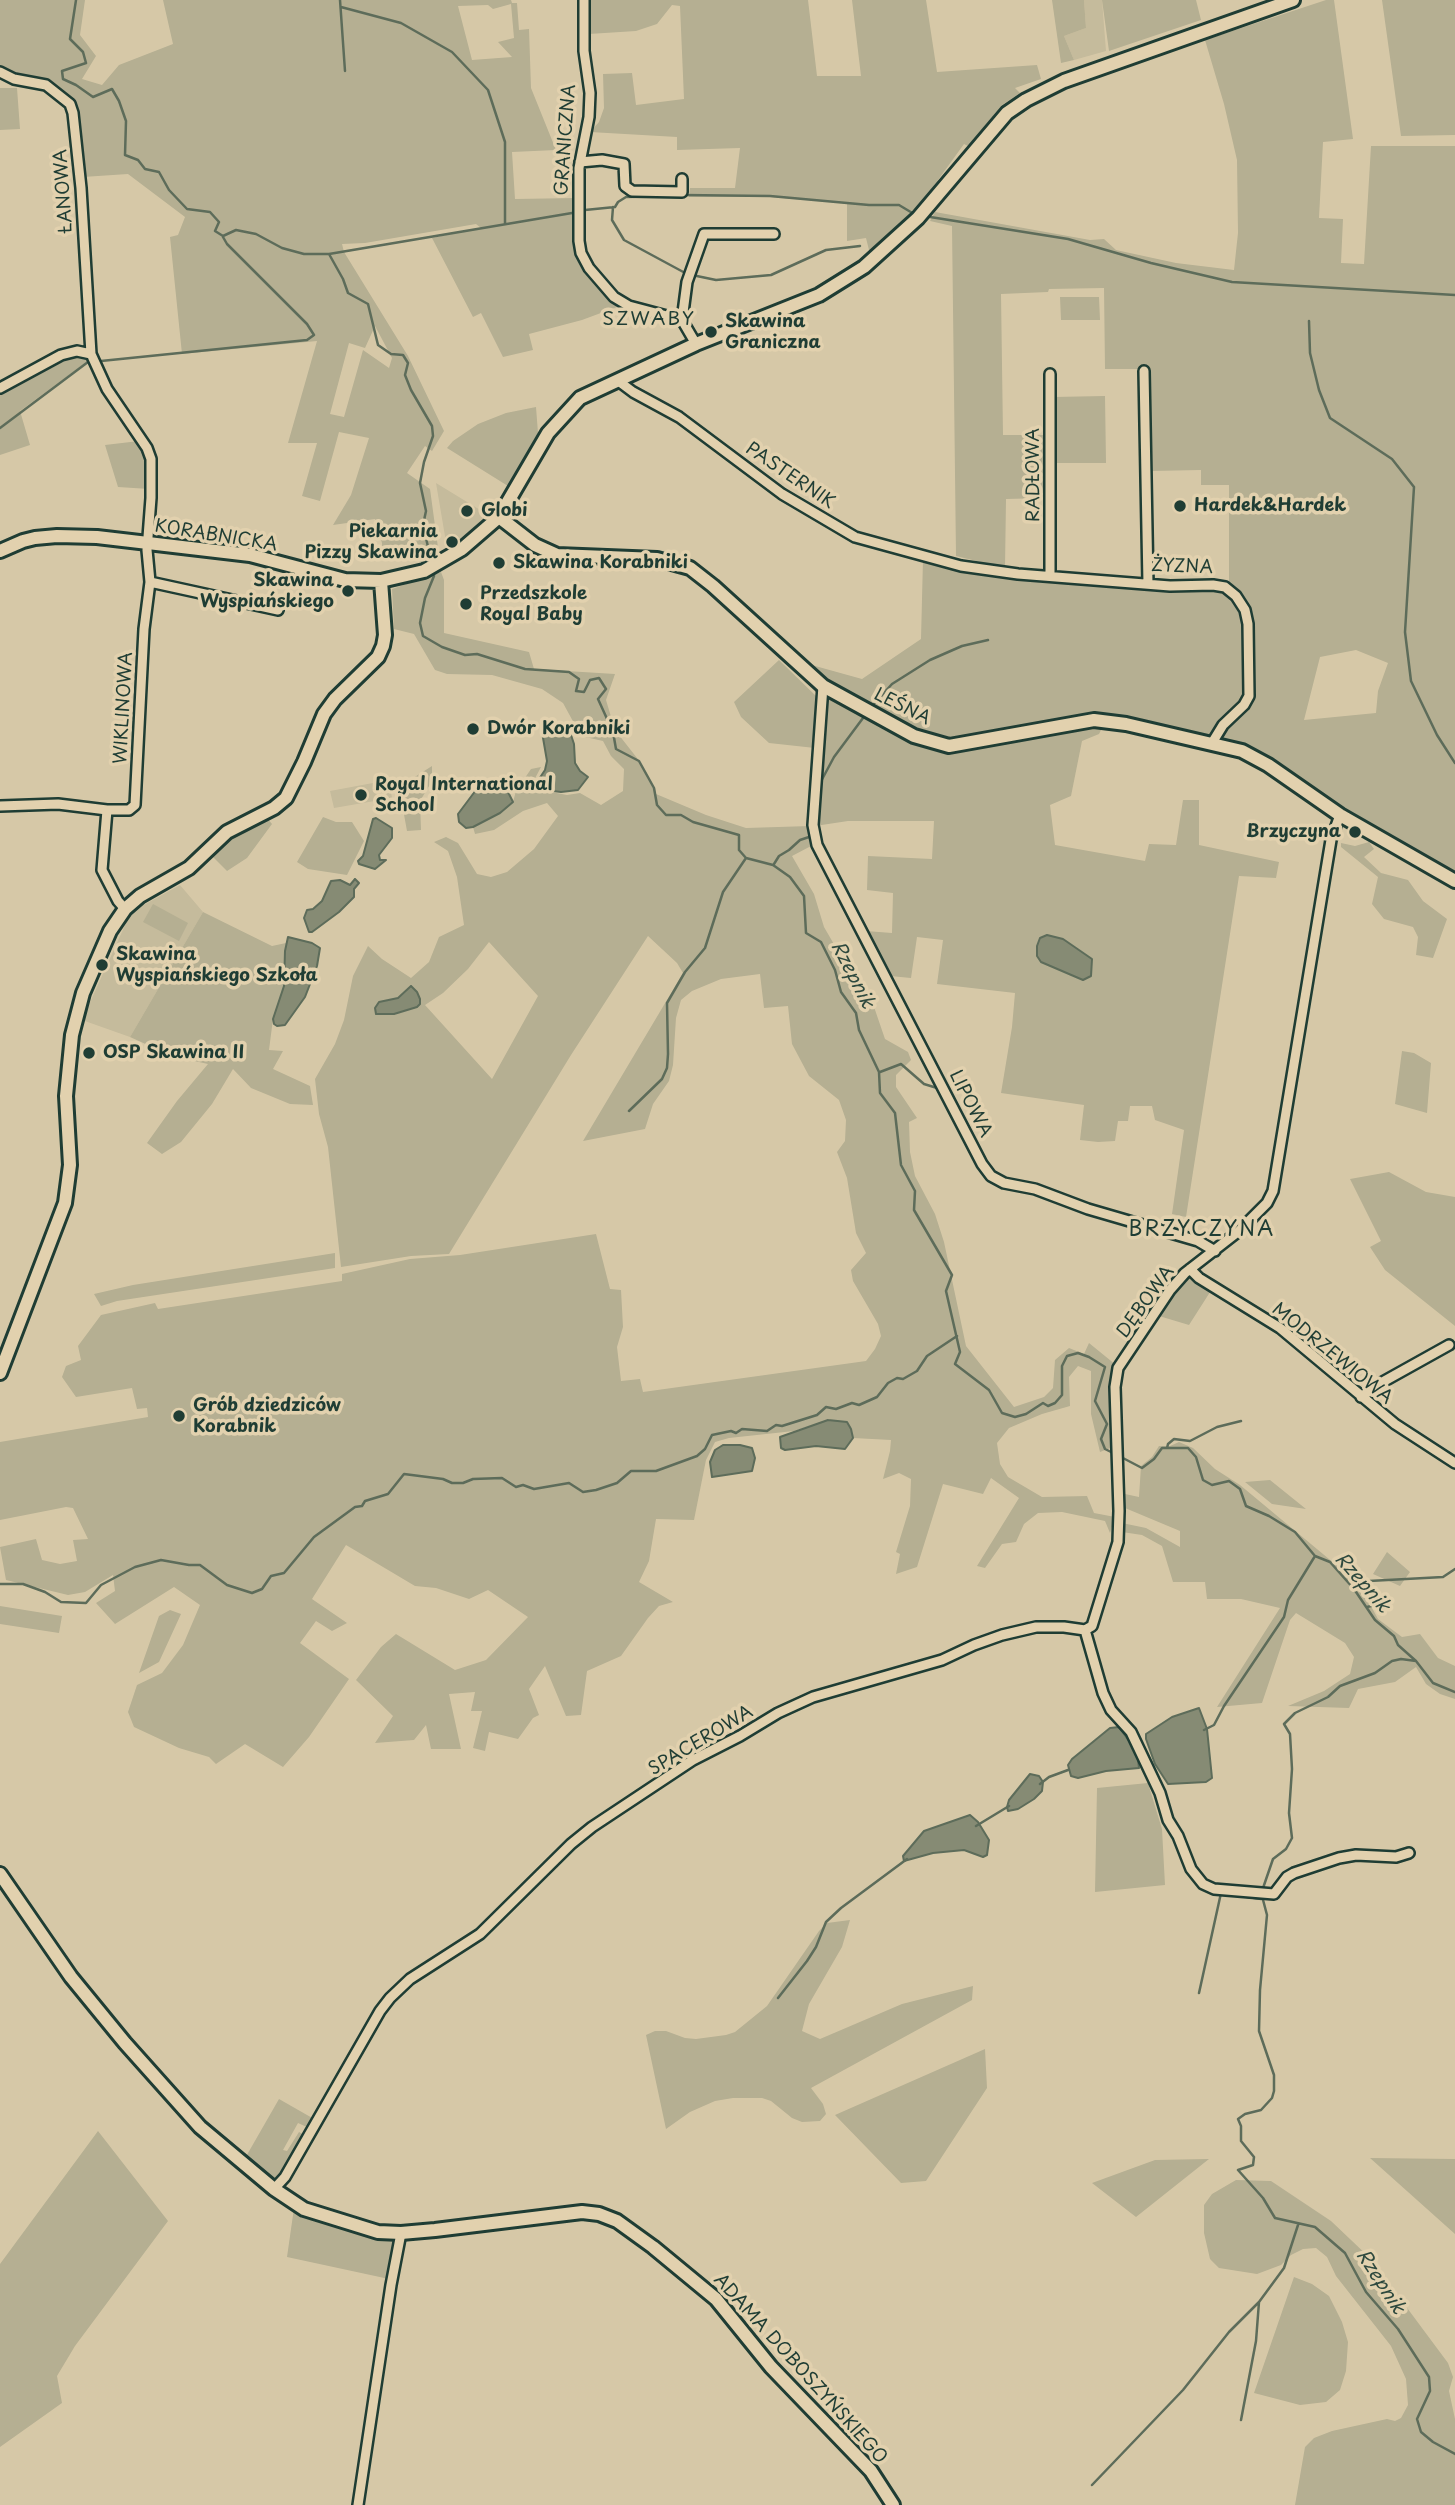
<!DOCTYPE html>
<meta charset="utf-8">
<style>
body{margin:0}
canvas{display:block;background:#d6c8a7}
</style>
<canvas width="1455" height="2505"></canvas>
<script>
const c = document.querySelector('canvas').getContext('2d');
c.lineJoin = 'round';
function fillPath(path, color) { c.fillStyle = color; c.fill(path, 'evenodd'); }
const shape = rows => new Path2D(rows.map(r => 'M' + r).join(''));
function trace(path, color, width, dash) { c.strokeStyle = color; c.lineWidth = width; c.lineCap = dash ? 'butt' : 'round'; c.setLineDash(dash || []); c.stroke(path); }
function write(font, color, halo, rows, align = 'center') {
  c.font = font + ' "Playpen Sans",sans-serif'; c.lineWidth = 7; c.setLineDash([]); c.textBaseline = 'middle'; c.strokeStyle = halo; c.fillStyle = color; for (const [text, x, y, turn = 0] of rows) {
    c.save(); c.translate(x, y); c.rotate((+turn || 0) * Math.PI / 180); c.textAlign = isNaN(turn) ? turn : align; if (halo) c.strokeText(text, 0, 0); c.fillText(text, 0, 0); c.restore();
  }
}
fillPath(shape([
 [1084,0,1102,0,1106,51,1074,60,1064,36,1086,28],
 [436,483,490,516,447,548],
 [389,780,392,798,334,808,330,791],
 [180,885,203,912,130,1037,82,1020,131,912]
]), '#c5bb9c');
fillPath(shape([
 [0,0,85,0,80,35,96,56,82,79,102,85,119,65,173,44,163,0,511,0,512,3,517,3,519,30,529,29,531,88,556,150,512,152,515,199,576,198,587,269,608,299,617,307,582,320,529,334,533,350,503,357,481,313,473,317,432,238,481,228,476,224,365,243,342,244,344,252,408,356,444,431,432,451,425,446,407,473,430,489,439,555,421,563,417,551,382,557,382,543,375,519,333,525,351,495,369,438,339,432,320,501,302,496,317,443,288,443,317,341,182,354,170,237,178,235,185,217,128,174,83,177,76,117,49,82,13,76,0,68],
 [511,4,514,38,498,42,512,57,472,60,458,6,488,5,493,9],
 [375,326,392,358,389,368,363,350,344,417,330,414,349,343,365,348],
 [588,0,808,0,817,76,861,76,852,0,926,0,937,72,1037,65,1041,79,1015,88,1020,93,1002,105,968,146,964,144,925,198,870,254,866,238,847,241,847,203,770,197,689,197,690,188,735,188,740,148,677,150,677,137,590,132,599,122,604,108,603,74,632,73,636,105,684,99,680,6,672,5,657,24,636,31,589,34,587,22],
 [1052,0,1084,0,1086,28,1064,36,1074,60,1061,63],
 [1102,0,1196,0,1201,20,1109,51],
 [1326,0,1334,0,1353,139,1323,142,1319,218,1343,219,1341,263,1364,264,1371,146,1455,146,1455,875,1334,807,1245,746,1217,738,1244,708,1250,623,1229,585,1229,485,1201,485,1201,470,1150,471,1147,369,1105,369,1104,288,1049,289,1048,292,1001,294,1003,435,1047,435,1045,498,1006,499,1005,568,956,556,952,226,930,221,935,212,1090,240,1104,239,1116,250,1176,263,1234,270,1238,233,1237,160,1224,104,1205,40],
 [1356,650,1388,663,1378,691,1376,713,1304,720,1320,657],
 [1382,0,1455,0,1455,135,1401,136],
 [0,88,17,88,20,129,0,130],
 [1060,297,1099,297,1100,320,1061,320],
 [75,354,83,356,88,361,20,411,30,445,0,455,0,390,63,357],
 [1105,396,1106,463,1054,463,1053,397],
 [536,407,538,433,508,486,447,448,453,441,478,424,506,413],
 [139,441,147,464,149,489,118,487,105,445],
 [923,559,964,570,1212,586,1225,591,1244,611,1246,695,1212,737,1126,719,950,742,914,733,825,683,808,664,862,679,921,639],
 [441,572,444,580,444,633,529,652,534,669,615,674,606,700,615,730,637,758,656,794,706,815,746,828,810,826,813,845,792,856,814,894,824,927,853,977,873,1004,885,1039,908,1052,911,1060,896,1075,896,1087,917,1118,909,1122,910,1152,915,1176,935,1214,944,1242,966,1346,1014,1407,1044,1397,1053,1388,1055,1360,1069,1348,1084,1354,1089,1343,1116,1365,1112,1377,1113,1447,1100,1452,1091,1414,1091,1371,1078,1366,1069,1377,1070,1406,1042,1414,1009,1428,997,1443,1000,1464,1008,1477,1042,1497,1087,1496,1094,1513,1115,1517,1110,1533,1105,1521,1062,1512,1038,1513,1024,1524,1016,1542,1002,1544,985,1568,977,1566,1019,1498,991,1478,983,1494,943,1484,917,1567,896,1574,900,1554,896,1552,910,1506,911,1479,899,1473,883,1479,890,1451,891,1440,853,1438,851,1429,847,1422,828,1420,794,1431,729,1438,715,1442,706,1460,694,1520,656,1519,649,1561,639,1582,673,1602,659,1606,648,1618,621,1656,587,1671,581,1715,566,1716,545,1666,529,1689,539,1715,533,1718,518,1739,489,1732,485,1751,473,1748,482,1711,471,1711,475,1692,449,1694,461,1749,431,1749,426,1725,414,1740,375,1743,393,1716,356,1680,381,1647,396,1634,455,1670,486,1660,528,1617,488,1590,469,1599,436,1588,415,1586,346,1545,312,1599,347,1623,332,1631,316,1621,300,1643,349,1679,309,1737,283,1767,245,1744,216,1764,209,1757,179,1748,134,1727,128,1712,137,1685,162,1673,183,1645,200,1605,174,1587,115,1624,96,1603,115,1591,113,1575,85,1592,68,1595,6,1580,0,1547,36,1539,42,1560,60,1564,77,1561,73,1540,88,1539,73,1508,66,1507,0,1520,0,1442,148,1417,147,1408,137,1409,132,1388,76,1397,62,1377,66,1366,81,1360,78,1346,101,1315,155,1303,158,1309,342,1281,342,1274,410,1259,460,1255,596,1234,610,1289,621,1290,623,1327,617,1347,621,1381,640,1379,643,1392,866,1361,875,1349,881,1336,878,1324,853,1281,851,1270,866,1253,856,1233,847,1178,837,1152,845,1141,846,1120,839,1100,809,1076,792,1044,788,1006,764,1008,760,974,721,979,692,991,681,1000,676,1018,673,1065,669,1081,653,1104,645,1129,583,1141,683,973,677,963,648,936,571,1055,449,1254,411,1256,341,1267,328,1147,319,1114,315,1079,335,1044,344,1020,353,976,368,946,382,959,411,978,429,962,439,937,464,925,457,877,448,851,434,842,446,837,458,843,477,874,491,877,507,872,534,849,558,816,547,803,523,811,494,830,475,834,473,827,500,813,513,802,516,791,531,769,541,767,531,786,536,793,546,791,567,795,580,793,601,805,623,791,624,769,611,756,603,741,581,736,563,703,542,689,492,675,447,674,435,670,414,634,394,629,392,589],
 [489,942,538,996,492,1079,425,1005,443,993,468,969],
 [779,660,817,697,815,748,769,743,741,717,734,702],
 [829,697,949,748,1104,724,1099,734,1082,741,1071,796,1050,805,1055,845,1145,861,1149,844,1176,845,1183,800,1199,800,1199,845,1279,862,1276,878,1239,876,1186,1217,1172,1214,1184,1130,1155,1120,1152,1106,1130,1106,1128,1121,1118,1121,1115,1141,1098,1142,1080,1140,1084,1105,1001,1093,1012,1027,1015,993,937,984,943,940,917,937,911,978,890,976,866,931,892,933,893,893,867,890,868,856,932,859,934,821,848,821,815,826,825,701],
 [432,766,432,781,420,801,421,830,407,831,399,787],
 [323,817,336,822,352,822,364,841,347,875,308,869,297,862],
 [267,818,272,824,247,858,227,871,211,855,235,834],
 [1369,842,1374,849,1364,857,1381,873,1408,880,1423,901,1447,919,1433,958,1416,955,1418,937,1413,927,1384,919,1372,904,1378,877,1341,847,1341,843,1355,846],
 [153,904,188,923,179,941,143,922],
 [203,912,272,946,286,943,285,986,273,1019,269,1050,283,1051,273,1069,310,1086,313,1105,290,1104,251,1088,233,1069,212,1104,181,1142,162,1154,147,1143,177,1101,208,1064,172,1056,130,1037],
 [1402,1051,1414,1053,1431,1063,1427,1113,1395,1104],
 [1389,1172,1426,1192,1455,1197,1455,1326,1385,1270,1370,1247,1381,1241,1350,1179],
 [335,1253,335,1268,117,1301,101,1306,94,1294,133,1285],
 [1191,1276,1212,1289,1189,1325,1159,1316,1174,1294],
 [1179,1442,1193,1448,1215,1469,1240,1485,1359,1584,1378,1619,1402,1637,1420,1634,1438,1658,1455,1666,1455,1699,1440,1694,1426,1684,1416,1667,1395,1682,1358,1689,1349,1708,1288,1706,1324,1691,1350,1674,1354,1657,1345,1643,1296,1613,1290,1620,1262,1703,1217,1707,1280,1608,1241,1599,1207,1599,1205,1582,1173,1582,1162,1546,1142,1535,1122,1532,1122,1523,1146,1528,1180,1547,1180,1531,1125,1508,1125,1494,1139,1497,1141,1466,1152,1457,1159,1446,1170,1446],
 [1270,1480,1306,1509,1272,1504,1245,1482],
 [1387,1552,1410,1572,1400,1586,1373,1574],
 [0,1606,62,1616,59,1633,0,1624],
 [170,1610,181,1614,159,1662,139,1673,159,1616],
 [1148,1783,1162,1829,1165,1885,1095,1892,1097,1788],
 [850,1920,842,1947,809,2004,802,2031,820,2039,902,2004,973,1986,972,2000,811,2088,823,2104,826,2114,820,2121,802,2122,792,2118,771,2101,762,2098,733,2098,715,2101,690,2112,666,2129,646,2035,655,2031,666,2031,685,2038,696,2039,726,2035,735,2032,767,2006,819,1931,827,1923],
 [985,2049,987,2088,926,2181,901,2183,835,2115],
 [279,2099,314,2119,309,2128,298,2123,283,2150,287,2151,299,2132,306,2136,286,2168,272,2180,244,2160],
 [98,2131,168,2221,75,2346,57,2376,62,2403,0,2447,0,2264],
 [1370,2158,1455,2159,1455,2234],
 [1209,2159,1136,2217,1092,2183,1155,2160],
 [1236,2180,1271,2181,1331,2221,1370,2258,1448,2363,1453,2377,1449,2391,1455,2419,1455,2505,1295,2505,1305,2447,1314,2438,1332,2431,1387,2419,1395,2421,1401,2418,1408,2405,1406,2379,1391,2346,1336,2276,1327,2257,1316,2248,1303,2249,1291,2255,1281,2265,1257,2274,1219,2268,1210,2259,1204,2233,1204,2205,1212,2194],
 [294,2208,331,2224,391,2239,396,2243,389,2279,287,2257],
 [1294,2277,1312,2284,1329,2296,1342,2322,1348,2342,1346,2371,1340,2390,1326,2402,1300,2405,1254,2393]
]), '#b5af92');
const water = shape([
 [556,723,565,727,571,735,574,744,575,763,580,771,588,777,578,790,561,792,553,791,539,779,545,770,547,761,542,732,546,725,556,723],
 [492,781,505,786,513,802,500,813,473,827,466,828,459,822,458,814,476,790,483,784,492,781],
 [376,818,392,828,392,838,379,855,380,860,386,860,375,869,359,864,358,861,363,856,373,819,376,818],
 [355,879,359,883,354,889,354,897,339,912,312,932,309,932,304,918,307,910,313,909,322,901,331,881,340,880,350,885,355,879],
 [1047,935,1063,939,1092,959,1091,976,1083,980,1041,962,1037,956,1037,946,1040,938,1047,935],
 [288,937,312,943,320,948,317,966,305,997,285,1025,277,1026,274,1024,273,1019,284,986,285,951,288,937],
 [411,986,417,992,420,999,420,1004,417,1007,394,1014,376,1014,375,1008,379,1002,398,998,411,986],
 [828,1420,847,1422,851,1429,853,1438,845,1449,816,1446,785,1450,781,1448,780,1437,828,1420],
 [723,1445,740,1445,752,1448,755,1458,752,1471,712,1477,710,1462,715,1450,723,1445],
 [1199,1708,1207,1729,1212,1778,1206,1782,1168,1784,1155,1764,1146,1739,1146,1734,1172,1717,1199,1708],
 [1119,1727,1137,1752,1139,1768,1106,1771,1078,1778,1071,1776,1068,1765,1072,1759,1110,1728,1119,1727],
 [1030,1774,1039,1776,1043,1782,1042,1791,1034,1799,1018,1809,1008,1811,1007,1807,1009,1800,1030,1774],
 [970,1815,978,1822,989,1840,987,1855,983,1857,964,1850,933,1853,904,1861,903,1856,924,1831,970,1815]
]);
fillPath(water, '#868b74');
trace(water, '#5d6c5a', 2);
trace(shape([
 [76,0,70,39,83,52,86,63,62,71,63,79,76,85,93,97,112,89,119,101,126,121,125,155,138,160,145,169,159,172,169,190,187,209,210,212,219,222,215,231,223,236,236,230,256,234,282,248,304,254,329,254,343,279,348,293,368,304,378,345,391,354,403,355,408,363,405,375,411,390,432,426,433,436,424,462,420,483,426,511,423,525,431,560],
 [340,0,345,71],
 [341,7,401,23,452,52,488,90,505,142,505,223],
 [682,195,770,196,869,205,899,205,914,214],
 [613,207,612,220,624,240,687,274],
 [585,210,615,207,618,202,626,197,665,196],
 [924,216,1068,239,1151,263,1232,282,1455,295],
 [329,254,572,213],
 [692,275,716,280,771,275,826,250,860,246],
 [1309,321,1310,353,1319,390,1330,418,1392,459,1414,487,1405,632,1411,681,1437,735,1455,763],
 [101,361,307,340,314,335,307,324,227,244,223,237],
 [0,428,88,362,91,362],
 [433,570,434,576,425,598,420,623,423,636,442,647,465,655,477,654,525,669,569,672,579,679,576,691,584,692,590,680,599,678,606,689,598,699,613,732,616,749,639,761,654,788,657,805,666,815,681,815,693,822,739,835,739,850,746,858,773,865,790,877,804,896,806,933,821,942,835,970,841,992,856,1013,859,1030,879,1072,880,1093,895,1113,901,1165,915,1191,914,1210,952,1275,946,1291,960,1352,955,1364,989,1390,1002,1413,1015,1417,1026,1414,1043,1403,1048,1406,1055,1403,1062,1395,1062,1366,1067,1356,1078,1353,1089,1357,1105,1367,1095,1401,1107,1424,1101,1439,1105,1449,1115,1454],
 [872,706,892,684,930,660,962,646,988,640],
 [819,785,834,757,866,714],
 [774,864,779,856,789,850,800,840,812,836],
 [880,1072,901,1064,924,1084,937,1088],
 [629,1111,662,1079,667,1068,668,1054,667,1003,685,972,705,948,723,892,746,858],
 [1167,1448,1168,1444,1174,1439,1190,1441,1217,1427,1241,1421],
 [1121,1457,1142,1468,1154,1459,1162,1448,1188,1448,1196,1457,1203,1480,1212,1485,1229,1481,1240,1489,1246,1506,1269,1516,1295,1532,1315,1556,1330,1562,1354,1589,1375,1620,1394,1636,1398,1645,1416,1661,1401,1659,1392,1661,1375,1673,1340,1686,1328,1697,1295,1713,1284,1724,1290,1734,1292,1769,1289,1813,1292,1838,1286,1849,1273,1859,1262,1891],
 [0,1584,23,1584,45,1592,61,1602,86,1603,101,1585,135,1567,161,1560,189,1565,200,1565,227,1585,252,1593,262,1589,271,1576,284,1573,314,1537,355,1507,362,1506,365,1501,388,1494,404,1474,443,1479,452,1483,463,1483,473,1479,502,1478,516,1487,523,1485,534,1489,569,1483,583,1492,596,1490,617,1483,631,1471,656,1471,697,1456,705,1449,712,1435,731,1431,736,1433,742,1429,767,1431,776,1425,782,1426,817,1415,826,1407,836,1409,852,1403,859,1405,877,1397,888,1383,897,1378,903,1379,917,1371,927,1356,957,1336],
 [1367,1607,1375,1605,1369,1581,1443,1577,1455,1569],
 [1416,1661,1433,1683,1455,1692],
 [1204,1730,1214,1725,1224,1706,1284,1617,1288,1600,1315,1556],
 [1040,1784,1049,1777,1068,1770],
 [976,1826,1009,1806],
 [1262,1896,1267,1915,1260,1990,1259,2031,1274,2075,1274,2091,1272,2098,1261,2110,1245,2114,1238,2119,1241,2126,1241,2141,1254,2157,1253,2165,1238,2170,1263,2198,1275,2218,1315,2227,1345,2253,1366,2292,1398,2329,1429,2377,1430,2391,1417,2419,1421,2432,1433,2442,1455,2454],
 [1199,1993,1221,1893,1261,1899],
 [778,1998,807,1961,816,1947,826,1922,841,1908,907,1859],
 [1241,2420,1256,2341,1259,2302],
 [1092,2485,1183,2390,1229,2332,1259,2302,1284,2268,1298,2225]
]), '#5d6c5a', 2.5);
const street = shape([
 [584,0,584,51,590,93,589,117,579,168,579,241,581,253,589,268,614,297,629,306,682,320,696,344],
 [0,72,14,79,46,85,70,104,73,113,81,188,91,354],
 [580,162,602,160,624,164,625,186,632,191,682,192,682,179],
 [682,320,687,282,704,234,774,234],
 [1144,371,1148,584],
 [1050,374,1050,575],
 [617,380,633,392,679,417,782,494,855,537,961,566,1018,574,1170,586,1213,585,1225,587,1236,596,1245,610,1248,624,1249,696,1244,705,1223,725,1212,743],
 [0,388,61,355,77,351,91,354,107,389,147,448,151,459,151,498,147,550,150,582,278,610],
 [823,686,813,825,817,845,982,1164,991,1176,1004,1183,1035,1189,1088,1209,1198,1241,1215,1251],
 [0,806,58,804,107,810,102,870,118,901,125,909],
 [107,810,129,810,135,805,144,629,150,582],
 [1340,815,1331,840,1273,1191,1267,1203,1239,1231,1185,1273,1170,1290,1118,1368,1115,1387,1119,1511,1118,1542,1092,1626,1085,1630,1103,1693,1111,1710,1131,1732,1160,1793,1168,1820,1178,1836,1191,1869,1203,1884,1214,1889,1274,1894,1287,1877,1294,1873,1339,1858,1356,1855,1396,1857,1409,1853],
 [1190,1269,1199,1278,1280,1328,1395,1424,1455,1463],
 [1361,1397,1379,1384,1449,1345],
 [274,2189,285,2177,380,2011,390,1998,410,1979,480,1934,571,1844,592,1827,693,1760,740,1736,778,1713,813,1697,942,1660,974,1645,1002,1635,1036,1627,1064,1627,1085,1630],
 [358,2505,391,2285,401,2233]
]);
const secondary = shape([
 [499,517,535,545,557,555,657,559,690,568,713,586,823,686,914,736,949,746,1094,720,1126,724,1242,751,1268,765,1340,815,1455,881],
 [0,551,23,541,35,538,57,536,97,537,250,555,345,580,381,581,424,571,462,549,499,517,548,433,580,398,696,344,819,295,864,267,918,218,1007,113,1026,100,1064,81,1293,0],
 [0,1373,65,1203,70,1165,66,1096,72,1035,83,993,110,931,125,909,140,896,189,868,227,832,274,808,286,798,304,762,324,714,335,699,378,657,383,646,385,635,381,581],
 [0,1874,71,1977,125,2043,200,2127,274,2189,304,2209,378,2232,401,2233,435,2230,582,2212,599,2214,617,2221,653,2247,716,2299,771,2367,871,2471,893,2505]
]);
trace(street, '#1f3d34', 14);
trace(secondary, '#1f3d34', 18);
trace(street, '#e2d1ae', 9);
trace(secondary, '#e2d1ae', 12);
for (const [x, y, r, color] of [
 [711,332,7,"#1f3d34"],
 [1180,506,7,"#1f3d34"],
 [467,511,7,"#1f3d34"],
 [452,542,7,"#1f3d34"],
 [499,563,7,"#1f3d34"],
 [348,591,7,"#1f3d34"],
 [466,604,7,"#1f3d34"],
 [473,729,7,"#1f3d34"],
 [361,795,7,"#1f3d34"],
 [1355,832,7,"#1f3d34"],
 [102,965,7,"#1f3d34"],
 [89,1053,7,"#1f3d34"],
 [179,1416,7,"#1f3d34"]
]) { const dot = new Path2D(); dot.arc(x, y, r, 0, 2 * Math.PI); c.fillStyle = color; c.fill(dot); trace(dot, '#e2d1ae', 2.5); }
write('18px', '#1f3d34', '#e2d1ae', [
 ["GRANICZNA",566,140,-86],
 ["ŁANOWA",64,191,-94],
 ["RADŁOWA",1034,475,-90],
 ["PASTERNIK",790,476,34],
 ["KORABNICKA",216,536,9],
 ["ŻYZNA",1182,567,2],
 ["LEŚNA",902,707,26],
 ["WIKLINOWA",124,708,-87],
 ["LIPOWA",970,1104,63],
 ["DĘBOWA",1146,1302,-54],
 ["MODRZEWIOWA",1332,1354,39],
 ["SPACEROWA",701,1741,-31],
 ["ADAMA DOBOSZYŃSKIEGO",800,2369,48]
]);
write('bold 18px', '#1f3d34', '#e2d1ae', [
 ["Skawina",725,322],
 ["Graniczna",725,343],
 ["Hardek&Hardek",1194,506],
 ["Globi",481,511],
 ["Piekarnia",438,532,"right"],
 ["Pizzy Skawina",438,553,"right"],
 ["Skawina Korabniki",513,563],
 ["Skawina",334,581,"right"],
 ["Wyspiańskiego",334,602,"right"],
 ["Przedszkole",480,594],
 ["Royal Baby",480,615],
 ["Dwór Korabniki",487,729],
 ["Royal International",375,785],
 ["School",375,806],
 ["Brzyczyna",1341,832,"right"],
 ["Skawina",116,955],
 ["Wyspiańskiego Szkoła",116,976],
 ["OSP Skawina II",103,1053],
 ["Grób dziedziców",193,1406],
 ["Korabnik",193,1427]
], 'left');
c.letterSpacing = '2px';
write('19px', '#1f3d34', '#e2d1ae', [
 ["SZWABY",649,320]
]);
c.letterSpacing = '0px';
write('italic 19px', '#2e493e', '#e2d1ae', [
 ["Rzepnik",852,975,63],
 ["Rzepnik",1362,1583,49],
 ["Rzepnik",1380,2282,57]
]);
c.letterSpacing = '2px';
write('21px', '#1f3d34', '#e2d1ae', [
 ["BRZYCZYNA",1202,1230]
]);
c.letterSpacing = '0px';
</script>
